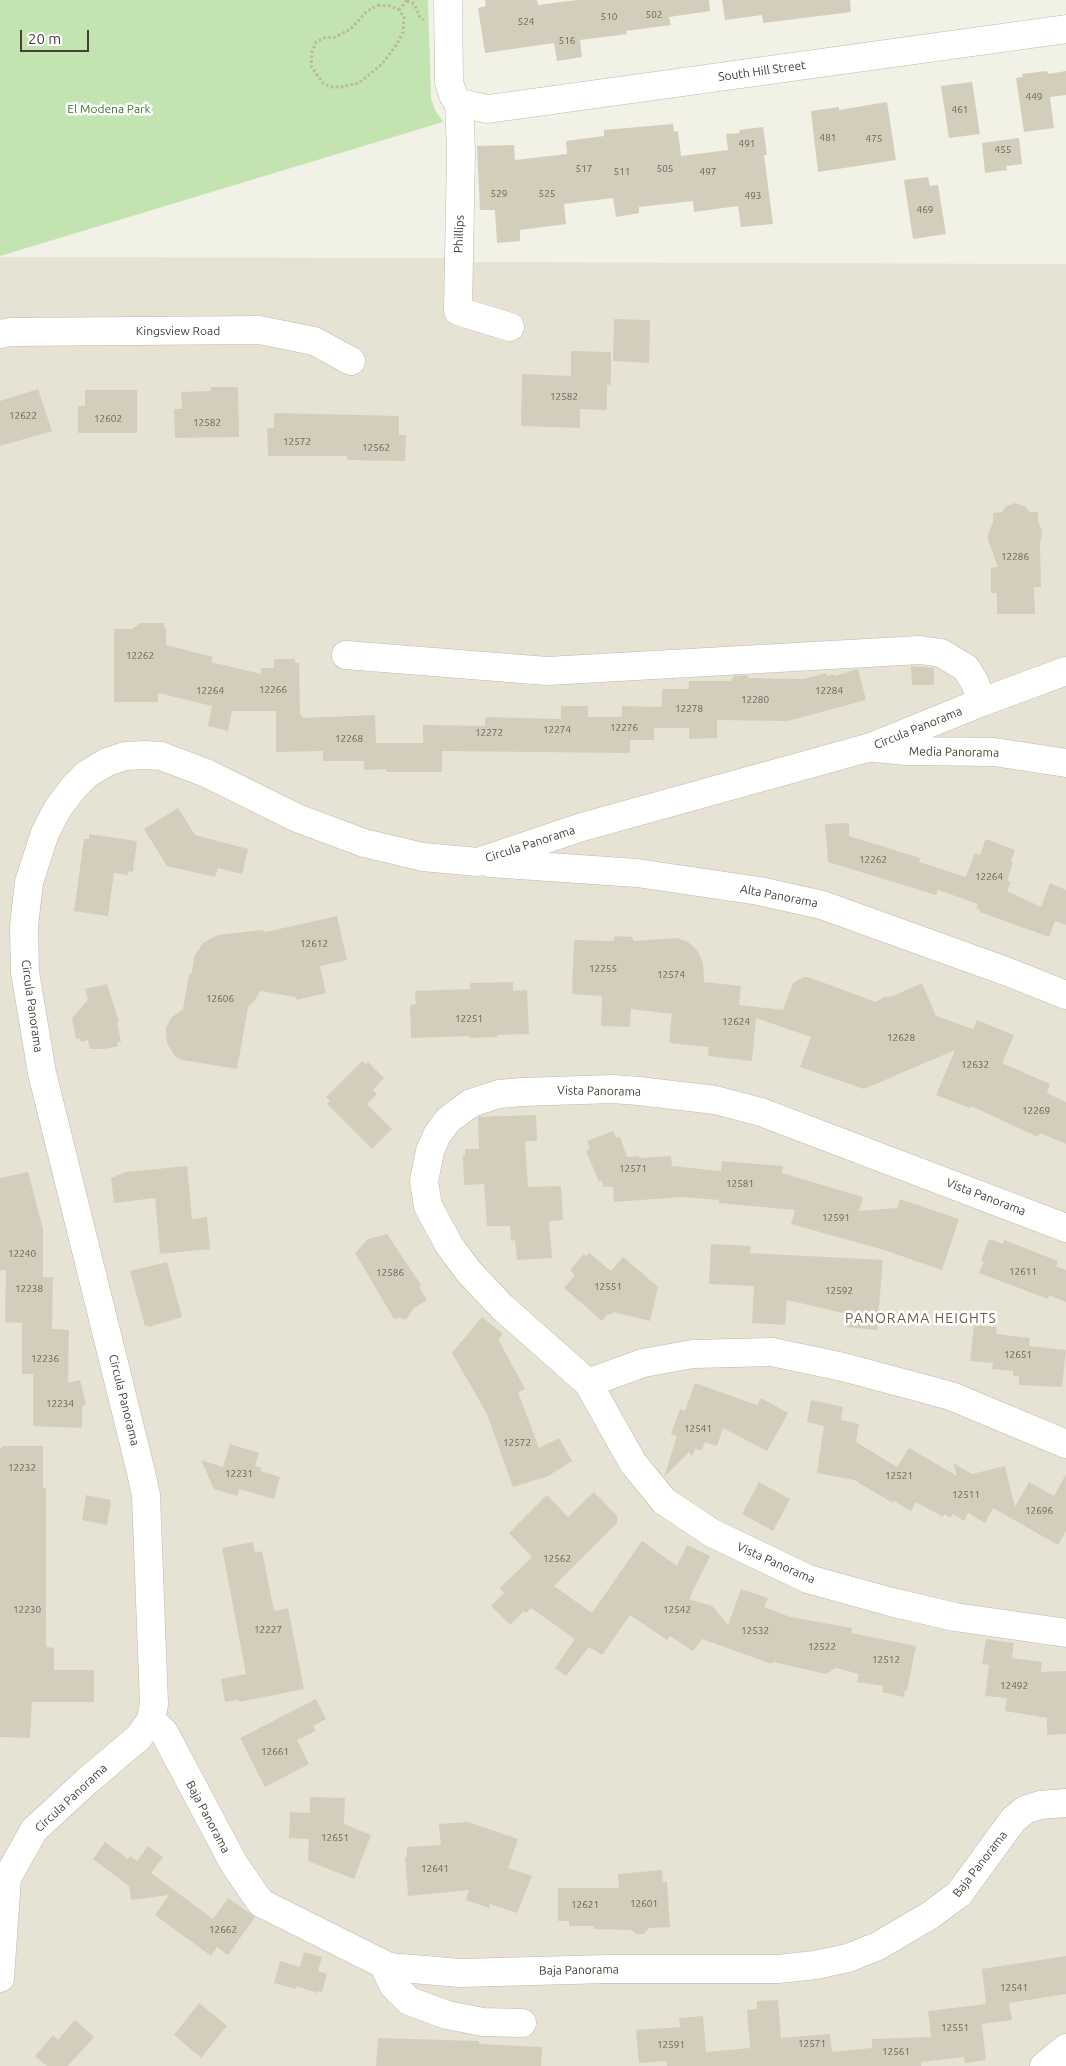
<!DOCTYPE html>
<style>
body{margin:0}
#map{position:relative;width:1066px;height:2066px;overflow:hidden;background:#f2f1e6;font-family:Ubuntu,sans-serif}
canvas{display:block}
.scale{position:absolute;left:20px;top:30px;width:69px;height:22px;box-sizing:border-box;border:2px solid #444136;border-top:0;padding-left:6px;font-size:15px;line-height:18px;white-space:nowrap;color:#444136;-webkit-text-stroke:4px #fff;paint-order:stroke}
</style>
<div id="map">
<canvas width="1066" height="2066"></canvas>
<div class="scale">20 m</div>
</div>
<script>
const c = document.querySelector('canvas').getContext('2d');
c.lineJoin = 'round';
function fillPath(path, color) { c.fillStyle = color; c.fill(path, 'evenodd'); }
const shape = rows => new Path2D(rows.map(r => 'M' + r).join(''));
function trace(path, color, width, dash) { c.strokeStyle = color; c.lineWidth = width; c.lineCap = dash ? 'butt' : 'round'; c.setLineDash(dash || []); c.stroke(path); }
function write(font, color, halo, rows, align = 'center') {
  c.font = font + ' Ubuntu,sans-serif'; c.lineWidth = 5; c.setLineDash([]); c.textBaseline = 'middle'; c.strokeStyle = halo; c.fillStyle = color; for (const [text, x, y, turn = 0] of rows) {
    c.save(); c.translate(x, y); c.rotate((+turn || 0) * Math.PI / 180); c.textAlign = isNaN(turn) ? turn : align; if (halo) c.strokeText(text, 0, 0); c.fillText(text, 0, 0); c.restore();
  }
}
fillPath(shape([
 [0,257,446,258,472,262,1066,264,1066,2066,0,2066]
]), '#e6e3d4');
fillPath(shape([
 [0,0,428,0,431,98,435,110,443,122,0,256]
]), '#c3e4b0');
fillPath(shape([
 [485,0,537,0,538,5,577,0,709,0,710,11,669,17,671,25,626,31,627,34,580,40,582,57,557,61,554,43,485,53,478,8,486,6],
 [722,0,850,0,851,12,763,23,762,15,725,20],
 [1047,71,1048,74,1066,71,1066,95,1050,97,1054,128,1024,132,1016,78,1023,77,1022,74],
 [972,82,980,134,949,138,941,86],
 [887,102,896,160,818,172,811,111,839,107,839,110],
 [673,124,674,132,678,131,681,156,728,150,726,134,740,133,739,130,763,127,767,155,764,155,773,224,741,227,738,206,694,212,693,201,639,207,639,213,616,217,613,198,564,204,566,224,520,230,520,241,497,243,495,210,480,210,477,146,514,145,515,160,567,154,566,141,604,136,604,130],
 [1019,138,1022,164,1006,166,1007,170,985,173,982,143],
 [928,177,930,186,938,185,946,234,913,239,904,180],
 [614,319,650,320,649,363,613,361],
 [571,351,611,352,611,379,610,385,607,385,607,410,580,409,580,428,521,426,522,374,571,376],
 [211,387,238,387,239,437,175,438,174,409,182,409,181,392,211,391],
 [38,389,52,431,0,446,0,401],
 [85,390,137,390,137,433,78,433,78,406,85,406],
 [274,413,399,416,399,435,406,435,405,461,347,460,347,456,268,456,267,428,274,428],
 [1015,503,1024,506,1030,512,1038,512,1038,521,1042,531,1040,544,1041,587,1034,587,1035,614,997,614,997,593,991,593,991,568,998,567,988,540,988,534,993,522,993,513,1002,512,1006,506],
 [140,623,164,623,164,628,166,628,166,645,213,657,211,662,261,674,261,668,274,668,274,659,295,659,295,663,299,663,300,715,302,715,302,718,375,715,376,743,423,743,423,725,485,726,485,717,561,719,561,706,588,706,588,717,622,717,622,706,662,707,662,689,689,689,689,681,730,681,734,676,746,675,749,678,804,679,826,673,827,676,833,674,834,676,858,669,866,700,788,721,717,720,717,738,689,739,689,728,654,728,654,740,630,740,630,753,442,751,442,772,386,772,386,769,364,770,364,761,323,761,323,751,276,752,276,711,232,711,228,731,208,726,212,706,158,693,158,702,114,702,114,629,132,629],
 [911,666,934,668,934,685,912,685],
 [178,808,195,835,248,849,242,874,218,868,215,877,167,866,144,829],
 [849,823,849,836,920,858,919,862,966,877,975,853,980,855,986,839,1015,850,1011,862,1013,863,1007,881,1011,882,1007,891,1041,907,1050,883,1066,890,1066,925,1055,921,1049,937,980,912,980,910,976,908,978,904,938,890,936,895,828,862,825,824],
 [89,834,137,841,133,872,129,871,128,875,114,873,108,916,74,911,84,839,89,839],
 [337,916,347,960,320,966,326,993,297,1000,296,997,260,991,255,1000,248,1007,237,1069,182,1060,175,1056,167,1043,166,1028,171,1018,183,1009,189,975,192,972,194,957,203,943,218,935,262,930,266,932],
 [615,936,632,937,634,941,677,938,688,942,697,950,703,963,704,982,741,986,739,1005,783,1010,793,983,804,977,808,977,876,1002,884,997,893,996,922,983,936,1016,973,1029,977,1020,1014,1035,1002,1063,1050,1084,1047,1093,1066,1102,1066,1144,1040,1133,1038,1137,971,1106,970,1108,936,1095,955,1050,864,1089,800,1067,811,1037,756,1018,752,1061,708,1056,709,1047,669,1043,672,1014,631,1009,630,1027,601,1026,602,996,572,994,574,940,613,941],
 [513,982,513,991,527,990,529,1034,497,1035,498,1037,469,1038,469,1036,411,1038,410,1005,416,1004,415,991,470,989,470,983],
 [107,984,119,1022,117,1022,121,1042,117,1042,118,1046,104,1049,90,1049,88,1040,81,1042,80,1038,76,1039,72,1018,88,1000,85,989],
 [362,1061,366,1065,368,1062,384,1078,373,1090,377,1094,367,1104,392,1129,372,1149,327,1104,330,1101,326,1097],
 [536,1115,537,1141,525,1141,528,1187,561,1186,563,1220,549,1221,552,1258,517,1260,515,1240,511,1241,510,1226,487,1226,484,1184,464,1185,463,1155,465,1155,465,1149,479,1149,478,1117],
 [613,1131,616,1138,620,1137,627,1157,639,1156,639,1158,671,1156,672,1166,721,1171,722,1161,783,1166,782,1173,863,1197,859,1211,897,1208,900,1199,959,1219,942,1270,884,1250,791,1224,795,1210,718,1203,719,1200,682,1197,614,1202,613,1187,604,1187,601,1180,599,1182,586,1151,590,1149,587,1141],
 [187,1166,192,1219,207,1217,210,1249,160,1254,155,1198,114,1203,111,1178,126,1172],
 [28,1172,43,1229,43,1277,53,1277,52,1329,69,1330,68,1383,80,1380,86,1405,82,1406,82,1428,33,1426,33,1374,22,1374,22,1323,5,1322,6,1270,0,1270,0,1178],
 [387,1234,421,1285,419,1287,427,1300,414,1308,406,1320,400,1318,394,1319,355,1253,368,1239],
 [989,1239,1003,1244,1004,1240,1058,1261,1056,1266,1066,1270,1066,1302,1049,1295,1048,1299,979,1273,984,1262,981,1260],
 [711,1244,751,1246,750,1253,883,1260,877,1330,846,1327,847,1314,787,1300,785,1325,752,1323,754,1286,709,1284],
 [589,1253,611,1271,623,1257,658,1287,650,1321,613,1312,610,1315,608,1314,602,1321,564,1288,575,1275,570,1270,584,1254,586,1256],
 [167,1262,182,1317,149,1327,148,1325,145,1326,130,1271],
 [482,1317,503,1334,498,1339,525,1389,518,1392,539,1448,559,1438,572,1461,548,1476,513,1487,487,1414,452,1353],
 [974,1325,997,1327,996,1334,1030,1338,1029,1346,1066,1350,1062,1387,1019,1385,1019,1376,1013,1376,1013,1371,992,1369,993,1363,970,1361],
 [695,1383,757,1405,761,1398,788,1413,767,1451,723,1428,717,1446,705,1442,702,1450,695,1449,692,1456,689,1452,664,1477,677,1436,671,1434,680,1409,685,1411],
 [811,1400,843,1407,841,1420,859,1424,856,1442,897,1467,909,1448,957,1476,953,1463,972,1474,1005,1466,1015,1507,1029,1482,1054,1496,1066,1474,1066,1531,1058,1545,993,1508,985,1523,968,1513,964,1521,953,1514,950,1518,944,1514,943,1517,916,1502,911,1511,894,1501,893,1503,854,1480,817,1473,824,1426,807,1422],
 [230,1444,259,1453,255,1466,261,1468,260,1471,280,1477,274,1499,239,1489,237,1496,214,1489,201,1460,223,1467],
 [2,1446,43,1446,43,1488,46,1488,46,1647,54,1648,54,1670,94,1670,94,1702,32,1702,30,1738,0,1737,0,1448,2,1448],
 [759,1482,790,1499,773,1531,742,1514],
 [594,1492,617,1516,617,1523,554,1586,592,1613,642,1541,677,1566,687,1545,710,1556,689,1599,712,1606,728,1625,741,1589,768,1598,764,1607,790,1617,852,1628,851,1633,916,1646,907,1690,905,1690,904,1697,882,1692,883,1686,857,1682,859,1674,836,1668,826,1674,773,1662,772,1664,702,1639,693,1651,670,1636,667,1640,630,1615,602,1655,589,1647,566,1676,555,1668,575,1639,531,1608,526,1613,524,1611,510,1625,491,1606,504,1593,500,1588,532,1557,509,1533,547,1495,568,1517],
 [86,1495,111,1500,107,1525,82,1520],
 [253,1542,255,1553,262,1551,274,1611,288,1608,304,1689,239,1702,238,1700,225,1702,221,1679,246,1674,222,1548],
 [986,1639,1014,1643,1012,1658,1042,1662,1041,1672,1066,1671,1066,1734,1047,1735,1047,1718,1005,1711,1007,1698,985,1696,989,1665,982,1664],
 [316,1699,326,1719,313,1726,316,1731,297,1740,309,1764,265,1787,240,1738],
 [310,1797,345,1798,344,1824,371,1835,354,1879,308,1861,309,1839,289,1838,290,1812,310,1813],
 [468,1822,518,1839,508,1868,532,1876,517,1913,490,1904,489,1908,466,1900,469,1890,408,1896,405,1857,407,1857,407,1847,441,1845,439,1824],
 [105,1842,128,1859,130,1856,137,1861,148,1846,163,1857,151,1873,213,1919,228,1898,255,1917,228,1955,217,1947,211,1956,155,1915,169,1895,131,1900,129,1886,93,1859],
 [662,1870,663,1882,667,1882,670,1927,649,1928,644,1934,637,1934,631,1930,594,1929,594,1926,569,1926,569,1921,558,1921,558,1888,619,1888,618,1874],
 [304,1952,322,1957,318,1971,327,1974,322,1992,318,1991,317,1993,296,1986,296,1989,274,1983,280,1961,300,1967],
 [1066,1956,1066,1994,1009,2003,1012,2020,982,2024,986,2060,965,2063,964,2057,921,2062,921,2066,667,2066,667,2061,639,2063,636,2030,680,2027,679,2018,703,2016,706,2052,750,2048,747,2010,757,2009,757,2001,778,2000,781,2038,830,2034,832,2052,872,2048,872,2039,931,2037,928,2011,986,2004,982,1969],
 [199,2003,227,2026,201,2058,174,2035],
 [75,2020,94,2037,68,2066,47,2066,35,2056,53,2035,58,2040],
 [378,2038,479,2041,479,2044,542,2047,541,2066,376,2066]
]), '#d3cebc');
const minor = shape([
 [448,0,449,82,453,95,459,103],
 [459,103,488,109,1066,29],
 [459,103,461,151,458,311,510,327],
 [0,334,11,332,259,330,314,341,351,361],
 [346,655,547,671,920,650,941,653,966,668,975,683,982,702],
 [875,748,906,751,994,752,1066,763],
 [490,863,637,873,759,891,822,905,1008,972,1066,995],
 [1066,1228,761,1112,715,1100,639,1091,613,1089,522,1092,499,1094,471,1103,448,1120,437,1135,430,1151,424,1181,428,1206,449,1245,469,1272,502,1307,588,1383,633,1463,664,1501,712,1533,808,1579,891,1602,955,1617,1066,1633],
 [588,1383,643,1363,693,1354,772,1352,843,1367,951,1396,1066,1444],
 [151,1720,164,1732,234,1864,261,1903,389,1967,460,1973,608,1969,778,1969,815,1965,848,1958,878,1946,929,1916,959,1894,1013,1820,1025,1810,1040,1805,1066,1803],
 [383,1964,393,1985,409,2001,447,2015,483,2022,522,2023],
 [0,1978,7,1878,34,1830,87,1781,139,1737,151,1720,154,1704,146,1495,140,1468,42,1073,25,972,24,926,29,882,45,833,58,808,74,787,87,774,107,762,125,756,145,755,161,756,206,773,297,818,364,843,423,857,478,862,582,827,871,747,982,702,1066,671],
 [1044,2066,1066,2048]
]);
trace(minor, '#bdbaa9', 29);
trace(shape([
 [407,1,414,4,420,17,423,20],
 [378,5,390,6,399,10,404,17,403,32,397,44,382,64,359,83,341,87,331,87,323,83,311,66,312,52,316,42,324,38,335,37,351,29,366,12,378,5],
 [399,10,407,0]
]), '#beb89b', 3, [2.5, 2.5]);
trace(minor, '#fff', 28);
write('10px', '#686458', null, [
 ["502",654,15],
 ["510",609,17],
 ["524",526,22],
 ["516",567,41],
 ["449",1034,97],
 ["461",960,110],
 ["481",828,138],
 ["475",874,139],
 ["491",747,144],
 ["455",1003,150],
 ["517",584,169],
 ["505",665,169],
 ["511",622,172],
 ["497",708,172],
 ["529",499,194],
 ["525",547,194],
 ["493",753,196],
 ["469",925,210],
 ["12582",564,397],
 ["12622",23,416],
 ["12602",108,419],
 ["12582",207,423],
 ["12572",297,442],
 ["12562",376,448],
 ["12286",1015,557],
 ["12262",140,656],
 ["12266",273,690],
 ["12264",210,691],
 ["12284",829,691],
 ["12280",755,700],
 ["12278",689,709],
 ["12276",624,728],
 ["12274",557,730],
 ["12272",489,733],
 ["12268",349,739],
 ["12262",873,860],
 ["12264",989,877],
 ["12612",314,944],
 ["12255",603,969],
 ["12574",671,975],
 ["12606",220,999],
 ["12251",469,1019],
 ["12624",736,1022],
 ["12628",901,1038],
 ["12632",975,1065],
 ["12269",1036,1111],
 ["12571",633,1169],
 ["12581",740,1184],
 ["12591",836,1218],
 ["12240",22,1254],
 ["12611",1023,1272],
 ["12586",390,1273],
 ["12551",608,1287],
 ["12238",29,1289],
 ["12592",839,1291],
 ["12651",1018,1355],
 ["12236",45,1359],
 ["12234",60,1404],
 ["12541",698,1429],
 ["12572",517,1443],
 ["12232",22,1468],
 ["12231",239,1474],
 ["12521",899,1476],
 ["12511",966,1495],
 ["12696",1039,1511],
 ["12562",557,1559],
 ["12230",27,1610],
 ["12542",677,1610],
 ["12227",268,1630],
 ["12532",755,1631],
 ["12522",822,1647],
 ["12512",886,1660],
 ["12492",1014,1686],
 ["12661",275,1752],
 ["12651",335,1838],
 ["12641",435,1869],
 ["12601",644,1904],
 ["12621",585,1905],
 ["12662",223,1930],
 ["12541",1014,1988],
 ["12551",955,2028],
 ["12571",812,2044],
 ["12591",671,2045],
 ["12561",896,2052]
]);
write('12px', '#444136', '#fff', [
 ["South Hill Street",762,71,-8],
 ["Phillips",459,234,-88],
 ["Kingsview Road",178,331],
 ["Circula Panorama",918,728,-22],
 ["Media Panorama",954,752,1],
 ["Circula Panorama",530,844,-18],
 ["Alta Panorama",779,896,11],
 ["Circula Panorama",32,1006,82],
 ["Vista Panorama",599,1091,1],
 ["Vista Panorama",986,1197,21],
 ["Circula Panorama",124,1400,76],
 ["Vista Panorama",776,1563,24],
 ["Circula Panorama",71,1798,-43],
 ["Baja Panorama",208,1817,62],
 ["Baja Panorama",980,1864,-52],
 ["Baja Panorama",579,1970,-1]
]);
write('12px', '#3a732c', '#fff', [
 ["El Modena Park",109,109]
]);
c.letterSpacing = '1px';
write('14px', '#66614d', '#fff', [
 ["PANORAMA HEIGHTS",921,1318]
]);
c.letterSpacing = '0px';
</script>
